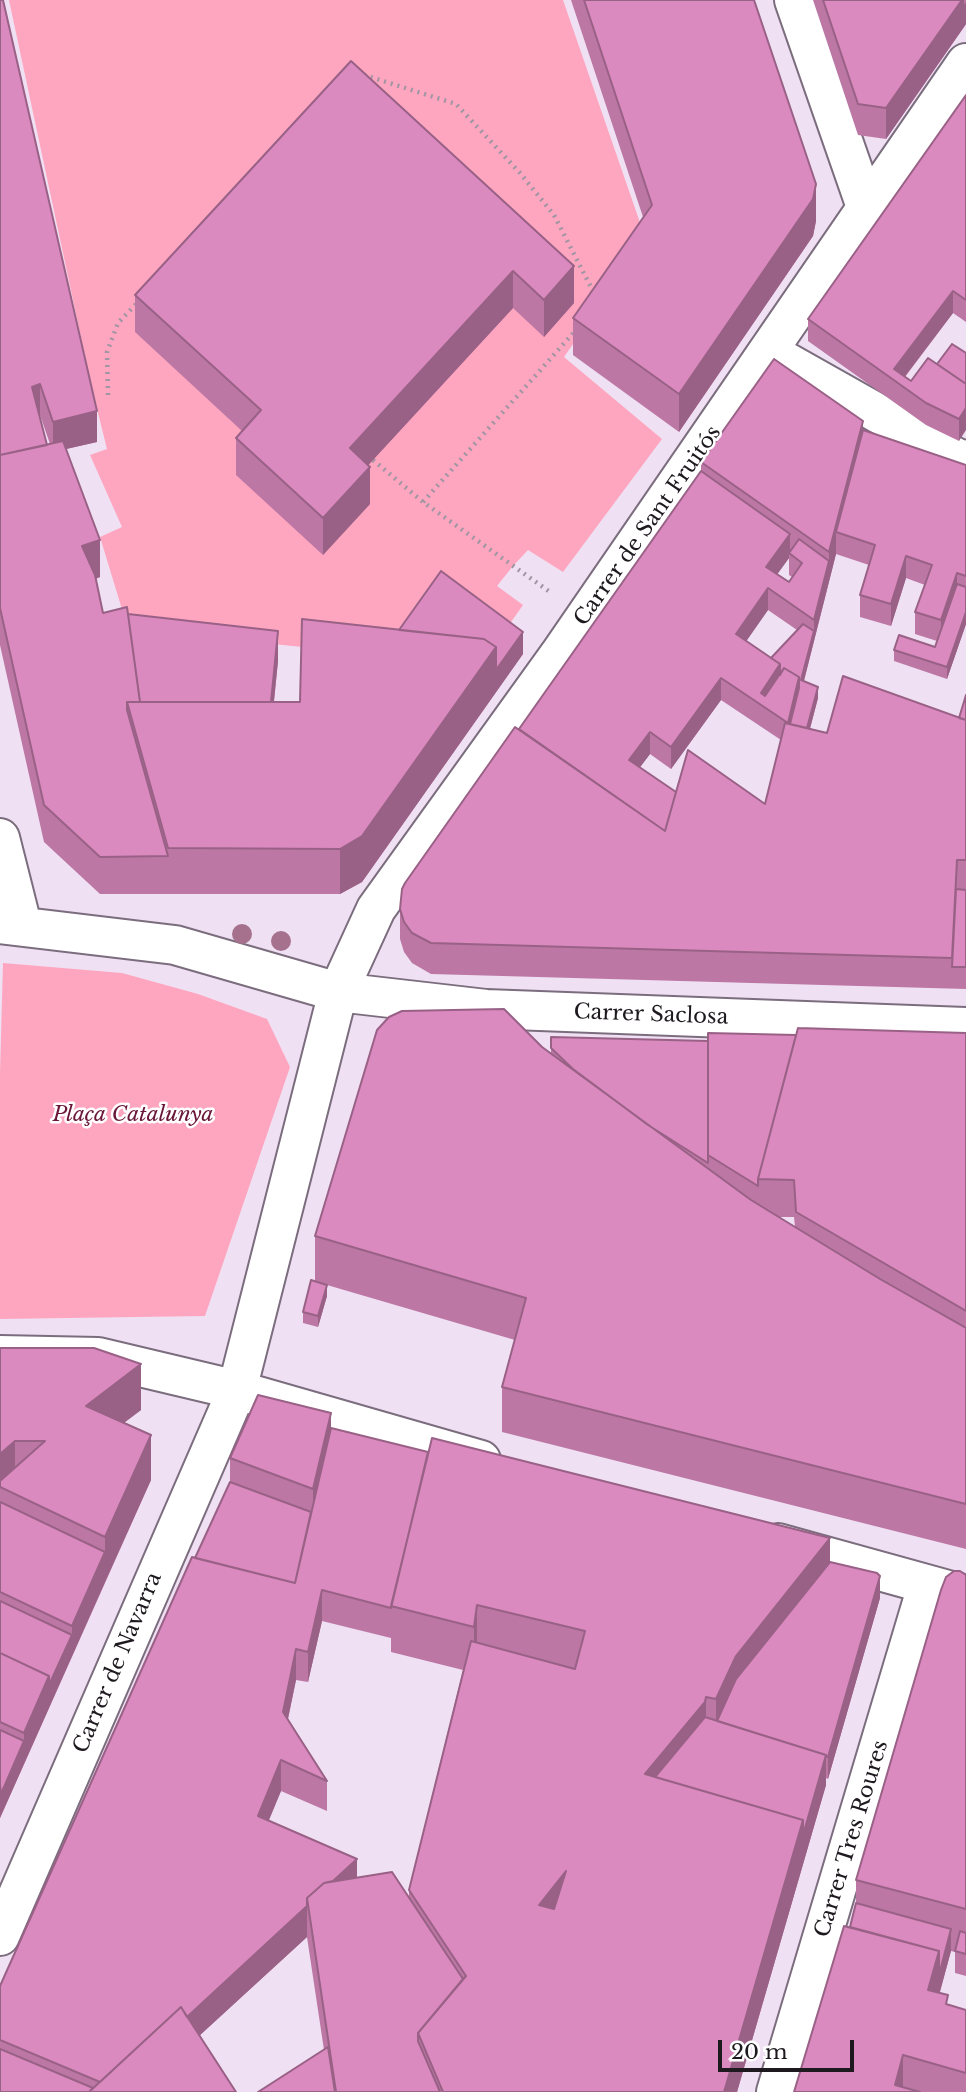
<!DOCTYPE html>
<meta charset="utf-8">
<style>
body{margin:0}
#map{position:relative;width:966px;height:2092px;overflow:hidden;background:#f0e0f3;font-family:"Libre Baskerville",serif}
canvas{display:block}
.scale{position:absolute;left:718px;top:2040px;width:136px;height:32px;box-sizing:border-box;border:4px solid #1e191f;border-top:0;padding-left:9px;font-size:21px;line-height:24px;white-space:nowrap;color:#1e191f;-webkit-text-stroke:5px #fff;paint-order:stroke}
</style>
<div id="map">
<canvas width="966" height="2092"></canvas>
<div class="scale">20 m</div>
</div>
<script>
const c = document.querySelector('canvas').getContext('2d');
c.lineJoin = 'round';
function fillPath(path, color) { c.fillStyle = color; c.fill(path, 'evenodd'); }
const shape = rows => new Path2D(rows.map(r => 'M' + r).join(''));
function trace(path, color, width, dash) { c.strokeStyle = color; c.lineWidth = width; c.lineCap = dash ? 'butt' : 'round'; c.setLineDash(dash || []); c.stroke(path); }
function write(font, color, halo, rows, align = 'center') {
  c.font = font + ' "Libre Baskerville",serif'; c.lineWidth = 5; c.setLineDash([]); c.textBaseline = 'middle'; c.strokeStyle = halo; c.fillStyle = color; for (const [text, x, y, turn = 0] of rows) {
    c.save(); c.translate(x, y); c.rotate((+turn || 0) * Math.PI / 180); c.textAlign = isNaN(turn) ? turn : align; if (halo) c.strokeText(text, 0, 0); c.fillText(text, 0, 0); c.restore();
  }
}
fillPath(shape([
 [9,0,563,0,646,240,564,357,662,439,563,572,528,550,513,566,497,586,523,605,504,632,434,580,384,650,370,654,128,629,100,537,122,527,90,455,107,449,92,389],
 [3,963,122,973,198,994,267,1019,290,1067,205,1316,0,1319,0,1073]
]), '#fea6bf');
const minor = shape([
 [794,0,866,207],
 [769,352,957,458,966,460],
 [0,838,22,925],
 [0,924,175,945,338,992,486,1009,966,1027],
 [0,1355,98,1357,237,1390,481,1460],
 [778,1543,966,1595],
 [0,1936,237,1390,338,992,376,909,561,652,966,63],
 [776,2092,927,1586]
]);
trace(minor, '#7b6d7e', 42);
trace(shape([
 [364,75,456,104,520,173,554,215,595,295],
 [108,395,107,352,118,323,139,301],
 [373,460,423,502,550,592],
 [423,502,576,330]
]), '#a095a3', 4.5, [2, 5]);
trace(minor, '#fff', 38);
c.fillStyle = '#a6718c';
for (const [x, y] of [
 [242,934],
 [281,941]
]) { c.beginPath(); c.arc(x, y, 10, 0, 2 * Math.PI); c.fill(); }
fillPath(shape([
 [0,0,97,442,66,449,100,577,96,579,103,613,128,614,278,661,274,702,300,702,523,654,362,882,340,894,100,894,44,842,0,645],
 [39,415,40,415,50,444,47,445],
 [571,0,754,0,816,221,813,236,679,432,573,355,573,318,643,217],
 [813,0,966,0,966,24,886,139,858,135],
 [351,61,574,303,544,337,513,308,368,465,370,504,323,555,236,475,236,438,242,431,135,332,135,295],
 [966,95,966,322,953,313,905,377,911,381,937,364,966,353,959,441,926,425,808,341,808,319],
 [863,430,966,465,966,624,947,679,894,661,894,650,935,647,937,641,915,634,915,612,925,585,906,578,891,626,860,617,860,595,869,565,836,554,804,681,818,698,810,729,827,733,959,718,966,695,966,989,431,974,412,963,404,952,400,939,400,909,519,729,701,471,701,462],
 [789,558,789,575,792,577,789,582,777,574],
 [768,610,797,630,770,658,746,641],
 [721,700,781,740,765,804,676,792,640,767,650,754,671,769],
 [966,1033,966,1549,502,1432,502,1387,515,1340,327,1285,327,1296,318,1327,303,1323,303,1312,315,1281,315,1236,542,1047,551,1053,551,1037,708,1041,796,1035],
 [779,1217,794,1217,795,1227],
 [0,1348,141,1410,124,1423,151,1480,0,1818],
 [331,1428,830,1562,880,1598,828,1779,826,1778,826,1785,737,2092,258,2092,324,2050,307,1937,199,2036,236,2092,0,2092,0,1986,230,1482,230,1458],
 [322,1621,391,1638,391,1652,463,1670,409,1890,409,1897,357,1877,268,1821,281,1791,327,1811,327,1781,288,1719,296,1680,308,1682],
 [966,1575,966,1976,955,1973,955,1952,951,1951,940,1992,948,2005,966,2010,966,2092,794,2092,850,1927,856,1903,856,1880]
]), '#bc77a4');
fillPath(shape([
 [962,0,964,0,964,27,886,139,886,108],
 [966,2,966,24,964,27,964,5],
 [816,184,816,221,813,236,679,432,679,394],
 [574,266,574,303,544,337,544,300],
 [513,271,513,308,350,485,350,448],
 [953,291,953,313,899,384,894,369],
 [40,384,40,415,32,418,32,387],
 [966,408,966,430,959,441,959,419],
 [97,411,97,442,53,452,53,422],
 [863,421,863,452,836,532,836,554,801,692,801,680,814,631,814,620,829,561,829,552],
 [370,467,370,504,323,555,323,518],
 [790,534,790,554,789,553,789,558,766,590,766,567],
 [100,540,100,577,82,583,82,546],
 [906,556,906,578,891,626,891,604],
 [957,573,957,595,941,642,941,620],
 [768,588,768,610,736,656,736,634],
 [966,612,966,624,947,679,947,667],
 [278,631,278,661,269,748,269,717],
 [523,632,523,654,362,882,340,894,340,849,496,647],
 [780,664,780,686,761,705,761,693],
 [799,677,799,699,792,728,788,723],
 [721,678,721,700,671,769,671,747],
 [818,687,818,698,806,743,806,732],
 [650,732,650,754,629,782,629,760],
 [327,1285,327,1296,318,1327,318,1316],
 [141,1364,141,1410,86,1451,86,1406],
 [331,1413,331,1458,313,1513,313,1489],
 [151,1435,151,1480,105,1582,105,1537],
 [15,1441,15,1486,0,1487,0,1454],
 [830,1538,830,1584,716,1723,716,1699,736,1656],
 [105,1552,105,1582,0,1818,0,1787,24,1741,24,1733,49,1676,72,1635,72,1626],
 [880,1576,880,1598,828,1779,828,1757],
 [322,1590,322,1621,308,1682,308,1652],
 [477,1605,477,1651,474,1673,474,1627],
 [296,1649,296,1680,283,1742,283,1712],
 [706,1697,706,1742,665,1795,645,1774],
 [826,1755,826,1785,737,2092,724,2092,803,1820],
 [281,1760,281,1791,258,1847,258,1816],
 [357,1859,357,1890,308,1905],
 [566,1871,566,1917,539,1905],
 [307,1906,307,1937,138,2092,111,2087],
 [951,1929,951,1951,928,2035,928,1990,939,1951],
 [903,2055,903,2092,895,2085]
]), '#996186');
const building = shape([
 [0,0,3,0,97,411,53,422,40,384,32,387,47,445,0,455,0,0],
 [584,0,754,0,816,184,813,199,679,394,573,318,652,205,584,0],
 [823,0,962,0,886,108,858,104,823,0],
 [351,61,574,266,544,300,513,271,350,448,370,467,323,518,236,438,261,410,135,295,351,61],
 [966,95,966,300,953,291,894,369,911,381,928,358,966,384,966,408,959,419,926,403,808,319,966,95],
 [952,344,966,353,966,384,937,364,952,344],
 [774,359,863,421,829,552,701,462,774,359],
 [863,430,966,465,966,576,957,573,941,620,915,612,932,565,906,556,891,604,860,595,875,545,836,532,863,430],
 [63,441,100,540,82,546,95,575,103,613,127,607,140,702,127,702,127,710,168,856,100,857,44,805,0,608,0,455,63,441],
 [701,471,790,534,766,567,789,582,802,563,789,553,799,539,829,561,814,620,768,588,736,634,780,664,761,693,765,696,784,668,799,677,788,723,721,678,671,747,650,732,629,760,676,792,665,831,519,729,701,471],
 [441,571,523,632,496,670,496,647,484,639,399,630,441,571],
 [957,584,966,587,966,612,947,667,894,650,899,635,935,647,957,584],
 [128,614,278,631,271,702,140,702,128,614],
 [302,619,484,639,496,647,362,836,340,849,168,848,127,702,300,702,302,619],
 [803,624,814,631,801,680,818,687,807,728,790,724,799,688,799,677,784,668,780,675,780,664,771,658,803,624],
 [843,676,966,720,966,860,957,860,952,958,431,943,412,933,404,922,400,909,402,889,405,883,515,727,665,831,688,750,765,804,785,723,827,733,843,676],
 [966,695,966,720,959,718,966,695],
 [956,889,966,890,966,967,952,967,956,889],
 [504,1009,542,1047,751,1200,880,1279,966,1328,966,1504,502,1387,526,1298,315,1236,377,1030,389,1017,402,1011,504,1009],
 [798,1028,966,1033,966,1311,796,1212,794,1180,758,1179,798,1028],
 [708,1033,796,1035,758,1179,758,1186,708,1155,708,1033],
 [551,1037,708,1041,708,1163,648,1125,573,1069,551,1048,551,1037],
 [311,1280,327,1285,318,1316,303,1312,311,1280],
 [0,1348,94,1348,141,1364,86,1406,151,1435,105,1537,0,1487,0,1481,45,1441,15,1441,0,1454,0,1348],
 [258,1395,331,1413,313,1489,230,1458,258,1395],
 [331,1428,428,1452,391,1608,322,1590,308,1652,296,1649,283,1712,327,1781,281,1760,258,1816,357,1859,333,1881,324,1883,307,1898,307,1906,187,2017,181,2007,100,2082,0,2040,0,1986,192,1557,295,1583,331,1428],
 [432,1438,830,1538,736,1656,716,1699,706,1697,705,1702,645,1774,803,1820,724,2092,443,2092,418,2033,466,1976,409,1890,471,1641,575,1669,585,1631,477,1605,474,1627,391,1606,432,1438],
 [566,1871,554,1909,539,1905,566,1871],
 [230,1482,311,1512,295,1583,195,1558,230,1482],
 [0,1502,105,1552,72,1626,0,1592,0,1502],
 [830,1562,877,1573,880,1576,828,1757,826,1756,826,1755,717,1721,736,1679,830,1562],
 [954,1571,960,1571,966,1575,966,1909,856,1880,941,1590,946,1577,954,1571],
 [0,1601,72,1635,49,1685,49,1676,0,1653,0,1601],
 [0,1653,49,1676,24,1733,0,1722,0,1653],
 [705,1717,826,1755,803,1835,803,1820,655,1777,705,1717],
 [0,1730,24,1741,1,1794,0,1785,0,1730],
 [392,1872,463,1979,418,2033,418,2041,440,2092,336,2092,307,1898,324,1883,392,1872],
 [856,1903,951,1929,939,1975,939,1951,850,1927,856,1903],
 [844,1926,939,1951,928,1990,948,1995,946,2004,966,2010,966,2073,903,2055,895,2085,920,2092,794,2092,844,1926],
 [960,1931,966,1933,966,1954,955,1951,960,1931],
 [181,2007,236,2092,89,2092,181,2007],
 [328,2047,335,2092,258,2092,328,2047],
 [0,2049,93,2088,89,2092,0,2092,0,2049]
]);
fillPath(building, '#db8abf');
trace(building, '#996186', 2);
write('21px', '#1e191f', '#fff', [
 ["Carrer de Sant Fruitós",648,526,-55],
 ["Carrer Saclosa",651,1015,2],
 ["Carrer de Navarra",118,1663,-67],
 ["Carrer Tres Roures",852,1839,-73]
]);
write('italic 21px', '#691638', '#fff', [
 ["Plaça Catalunya",133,1115]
]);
</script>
